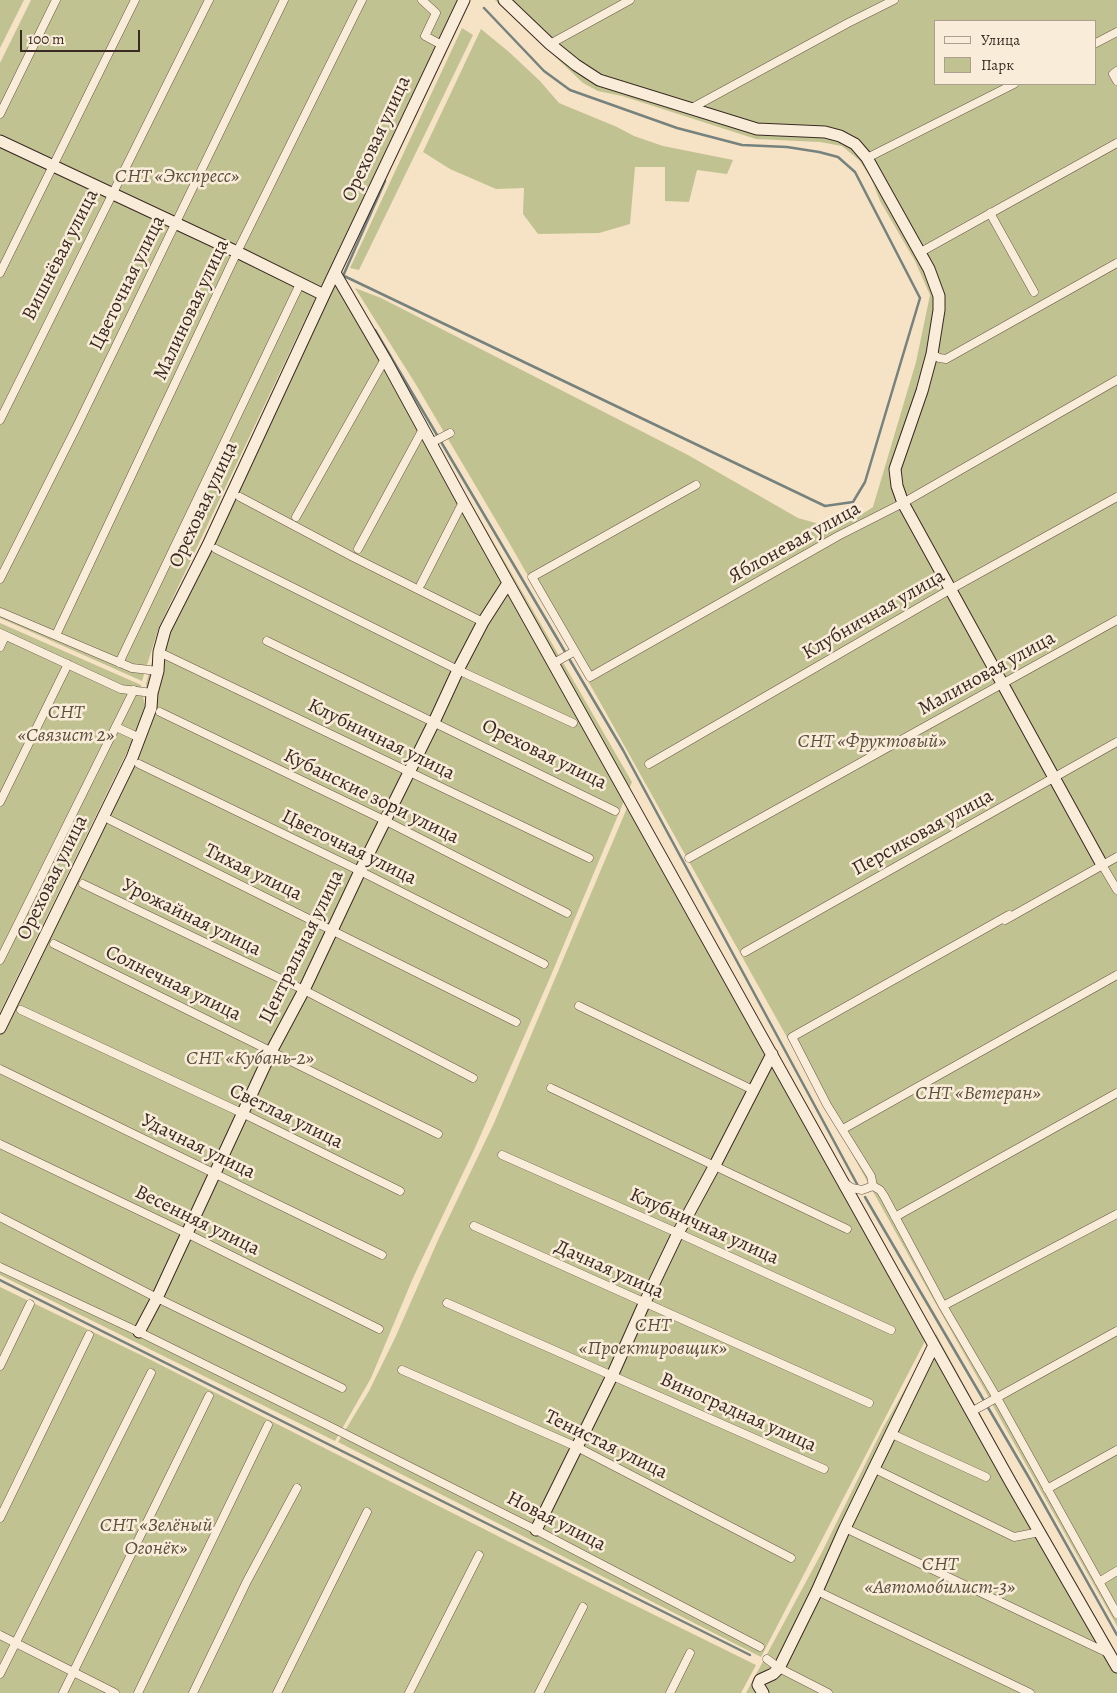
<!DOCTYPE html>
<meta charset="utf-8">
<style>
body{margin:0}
#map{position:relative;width:1117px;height:1693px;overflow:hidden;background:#f6e2c4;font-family:Alegreya,serif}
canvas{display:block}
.legend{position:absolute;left:934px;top:20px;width:162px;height:65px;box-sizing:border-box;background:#f9ecd9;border:1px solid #ad9e90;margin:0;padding:6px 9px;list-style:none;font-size:15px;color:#3a2a23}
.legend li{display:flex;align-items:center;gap:10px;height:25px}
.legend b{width:25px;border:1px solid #ad9e90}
.scale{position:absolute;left:20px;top:30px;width:120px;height:22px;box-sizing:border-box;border:2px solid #3a2a23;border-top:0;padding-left:6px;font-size:15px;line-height:18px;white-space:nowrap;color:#3a2a23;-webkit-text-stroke:4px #f9ecd9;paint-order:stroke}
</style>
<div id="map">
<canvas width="1117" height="1693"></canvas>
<ul class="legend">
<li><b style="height:6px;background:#f9ecd9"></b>Улица</li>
<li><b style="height:14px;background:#c1c291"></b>Парк</li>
</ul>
<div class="scale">100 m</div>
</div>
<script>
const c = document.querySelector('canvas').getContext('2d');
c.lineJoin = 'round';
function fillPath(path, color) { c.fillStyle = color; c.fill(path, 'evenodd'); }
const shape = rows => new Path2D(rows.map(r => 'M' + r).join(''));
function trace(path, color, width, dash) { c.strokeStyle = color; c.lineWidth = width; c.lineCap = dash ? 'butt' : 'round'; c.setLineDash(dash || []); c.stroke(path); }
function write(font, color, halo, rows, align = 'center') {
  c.font = font + ' Alegreya,serif'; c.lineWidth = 5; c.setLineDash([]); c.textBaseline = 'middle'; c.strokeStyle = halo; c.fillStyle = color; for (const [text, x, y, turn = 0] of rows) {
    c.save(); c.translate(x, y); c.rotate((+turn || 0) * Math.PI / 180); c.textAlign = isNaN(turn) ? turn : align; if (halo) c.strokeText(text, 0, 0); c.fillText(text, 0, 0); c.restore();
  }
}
fillPath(shape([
 [0,0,24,0,0,48],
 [31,0,457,0,159,627,142,681,0,618,0,63],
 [495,0,1117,0,1117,1334,992,1403,919,1274,605,711,507,539,415,383,355,288,381,298,688,455,798,518,830,527,853,520,873,507,916,362,930,295,915,261,880,201,871,178,859,160,842,146,820,142,756,139,622,96,598,91,583,83],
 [936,21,1096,21,1096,84,936,84],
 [462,28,473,35,359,270,350,268],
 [481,29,509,52,540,81,559,103,617,127,634,136,663,146,733,160,727,174,697,170,689,202,665,201,665,167,635,167,630,224,599,233,538,234,523,214,524,188,496,189,450,169,423,152],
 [334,266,632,782,549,980,474,1150,413,1278,371,1378,335,1441,0,1275,0,1021,151,709,146,684,157,644,168,615],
 [0,623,141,685,146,713,0,1012],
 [627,808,925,1341,761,1657,338,1442,369,1391,395,1338,439,1238,494,1123],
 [0,1287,147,1358,614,1595,756,1665,741,1693,0,1693],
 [936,1334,1006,1461,1117,1654,1117,1693,746,1693,821,1554,883,1428],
 [1117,1335,1117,1626,992,1404]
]), '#c1c291');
trace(shape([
 [342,275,825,506,853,502,865,482,920,298,855,172,838,157,819,152,787,147,742,145,677,128,570,90,544,71,484,8],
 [343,276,385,181],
 [375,330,623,750,857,1184],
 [865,1197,1028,1476,1117,1635],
 [0,1280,750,1655]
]), '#76827e', 2.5);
const street = shape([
 [422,0,436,13,425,36,442,45],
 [1096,43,1117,32],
 [550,44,630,0],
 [1117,71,1113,74,1117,81],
 [690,109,848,23,894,0],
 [0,114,56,0],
 [867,158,1014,84],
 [990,213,1034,292],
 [919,253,1117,143],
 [0,273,135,0],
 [932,354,939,358,946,359,1117,263],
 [0,420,209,0],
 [431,443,450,433],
 [696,485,532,577,590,677,838,536,903,503,1117,380],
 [240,497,353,557,483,622],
 [296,517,385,359],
 [216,549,458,670,573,723],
 [358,549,423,429],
 [0,579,79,422,284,0],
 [421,584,463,502],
 [0,612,132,668,158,671],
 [0,633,121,689,152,693],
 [56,635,237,252,362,0],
 [267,641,615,811],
 [0,647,5,636],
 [159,652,589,858],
 [119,663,300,284],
 [554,663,575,651],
 [160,712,386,821,567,913],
 [116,727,140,738],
 [139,764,360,871,544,964],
 [649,764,951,589,1117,497],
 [0,802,68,664],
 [110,820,516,1022],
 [689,858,1117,620],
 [1101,863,1117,890],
 [83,884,304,990,473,1078],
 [1009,915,792,1037,827,1105,871,1176,873,1186,880,1190,884,1196,943,1306,997,1398,1117,1614],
 [1005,920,1117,857],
 [54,944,438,1134],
 [745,952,1117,742],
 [0,960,134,690],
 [579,1006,753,1090],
 [21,1010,242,1113,400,1191],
 [0,1069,382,1255],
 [551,1088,847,1229],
 [843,1129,1117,975],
 [0,1144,186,1233,379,1329],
 [502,1155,678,1233,891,1330],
 [846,1184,852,1188,862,1190,873,1186],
 [0,1217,157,1298,342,1388],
 [895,1217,1117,1093],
 [474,1226,869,1403],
 [0,1267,139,1332,335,1429,536,1530,760,1647],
 [447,1303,824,1469],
 [943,1306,1117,1214],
 [0,1366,30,1304],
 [402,1370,577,1447,791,1558],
 [971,1412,1117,1331],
 [892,1434,986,1477],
 [875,1469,1014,1537,1040,1532],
 [1047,1489,1117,1450],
 [0,1518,89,1335],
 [845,1528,1110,1654],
 [1099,1582,1117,1571],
 [817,1591,1030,1693],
 [0,1635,115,1693],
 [767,1659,779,1668,828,1693],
 [0,1674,151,1373],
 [63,1693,209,1396],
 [138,1693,268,1425],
 [193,1693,247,1581,297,1488],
 [277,1693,367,1512],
 [409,1693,479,1555],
 [539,1693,583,1607],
 [670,1693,690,1653]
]);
const secondary = shape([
 [504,0,550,44,576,65,599,80,757,129,825,132,840,136,855,144,867,158,929,269,939,296,939,310,932,354,922,391,895,469,897,486,903,503,1101,863],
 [0,141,237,252,324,295],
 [335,273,385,359,463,502,1011,1483,1117,1667],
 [0,1028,132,758,151,708,152,693,158,671,159,652,165,630,208,545,324,295,464,0],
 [139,1332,157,1298,272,1050,304,990,360,871,434,722,458,670,483,622,508,583],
 [536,1530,612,1376,644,1304,678,1233,715,1165,772,1054],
 [763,1693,758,1685,760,1680,773,1674,779,1668,817,1591,845,1528,934,1345]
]);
trace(street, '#69584b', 9);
trace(secondary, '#3a2a23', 13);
trace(street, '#f9ecd9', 8);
trace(secondary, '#f9ecd9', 11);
write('20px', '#3a2a23', '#f9ecd9', [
 ["Ореховая улица",377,139,-65],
 ["Вишнёвая улица",61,255,-63],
 ["Цветочная улица",128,283,-64],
 ["Малиновая улица",192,310,-65],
 ["Ореховая улица",204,505,-65],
 ["Яблоневая улица",795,543,-29],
 ["Клубничная улица",874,615,-30],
 ["Малиновая улица",987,674,-29],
 ["Клубничная улица",381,740,26],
 ["Ореховая улица",544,755,26],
 ["Кубанские зори улица",371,797,26],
 ["Персиковая улица",923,833,-29],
 ["Цветочная улица",349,848,26],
 ["Тихая улица",253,873,26],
 ["Ореховая улица",53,878,-64],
 ["Урожайная улица",191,918,26],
 ["Центральная улица",302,947,-64],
 ["Солнечная улица",173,984,26],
 ["Светлая улица",286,1117,26],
 ["Удачная улица",198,1147,26],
 ["Весенняя улица",197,1221,26],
 ["Клубничная улица",704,1227,24],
 ["Дачная улица",609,1270,24],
 ["Виноградная улица",738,1413,24],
 ["Тенистая улица",606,1445,26],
 ["Новая улица",556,1522,27]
]);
write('italic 20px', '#5c503e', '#f9ecd9', [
 ["СНТ «Экспресс»",177,177],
 ["СНТ",66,713],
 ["«Связист 2»",66,736],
 ["СНТ «Фруктовый»",872,742],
 ["СНТ «Кубань-2»",250,1059],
 ["СНТ «Ветеран»",978,1094],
 ["СНТ",653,1326],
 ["«Проектировщик»",653,1349],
 ["СНТ «Зелёный",156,1526],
 ["Огонёк»",156,1549],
 ["СНТ",940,1565],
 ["«Автомобилист-3»",940,1588]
]);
</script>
